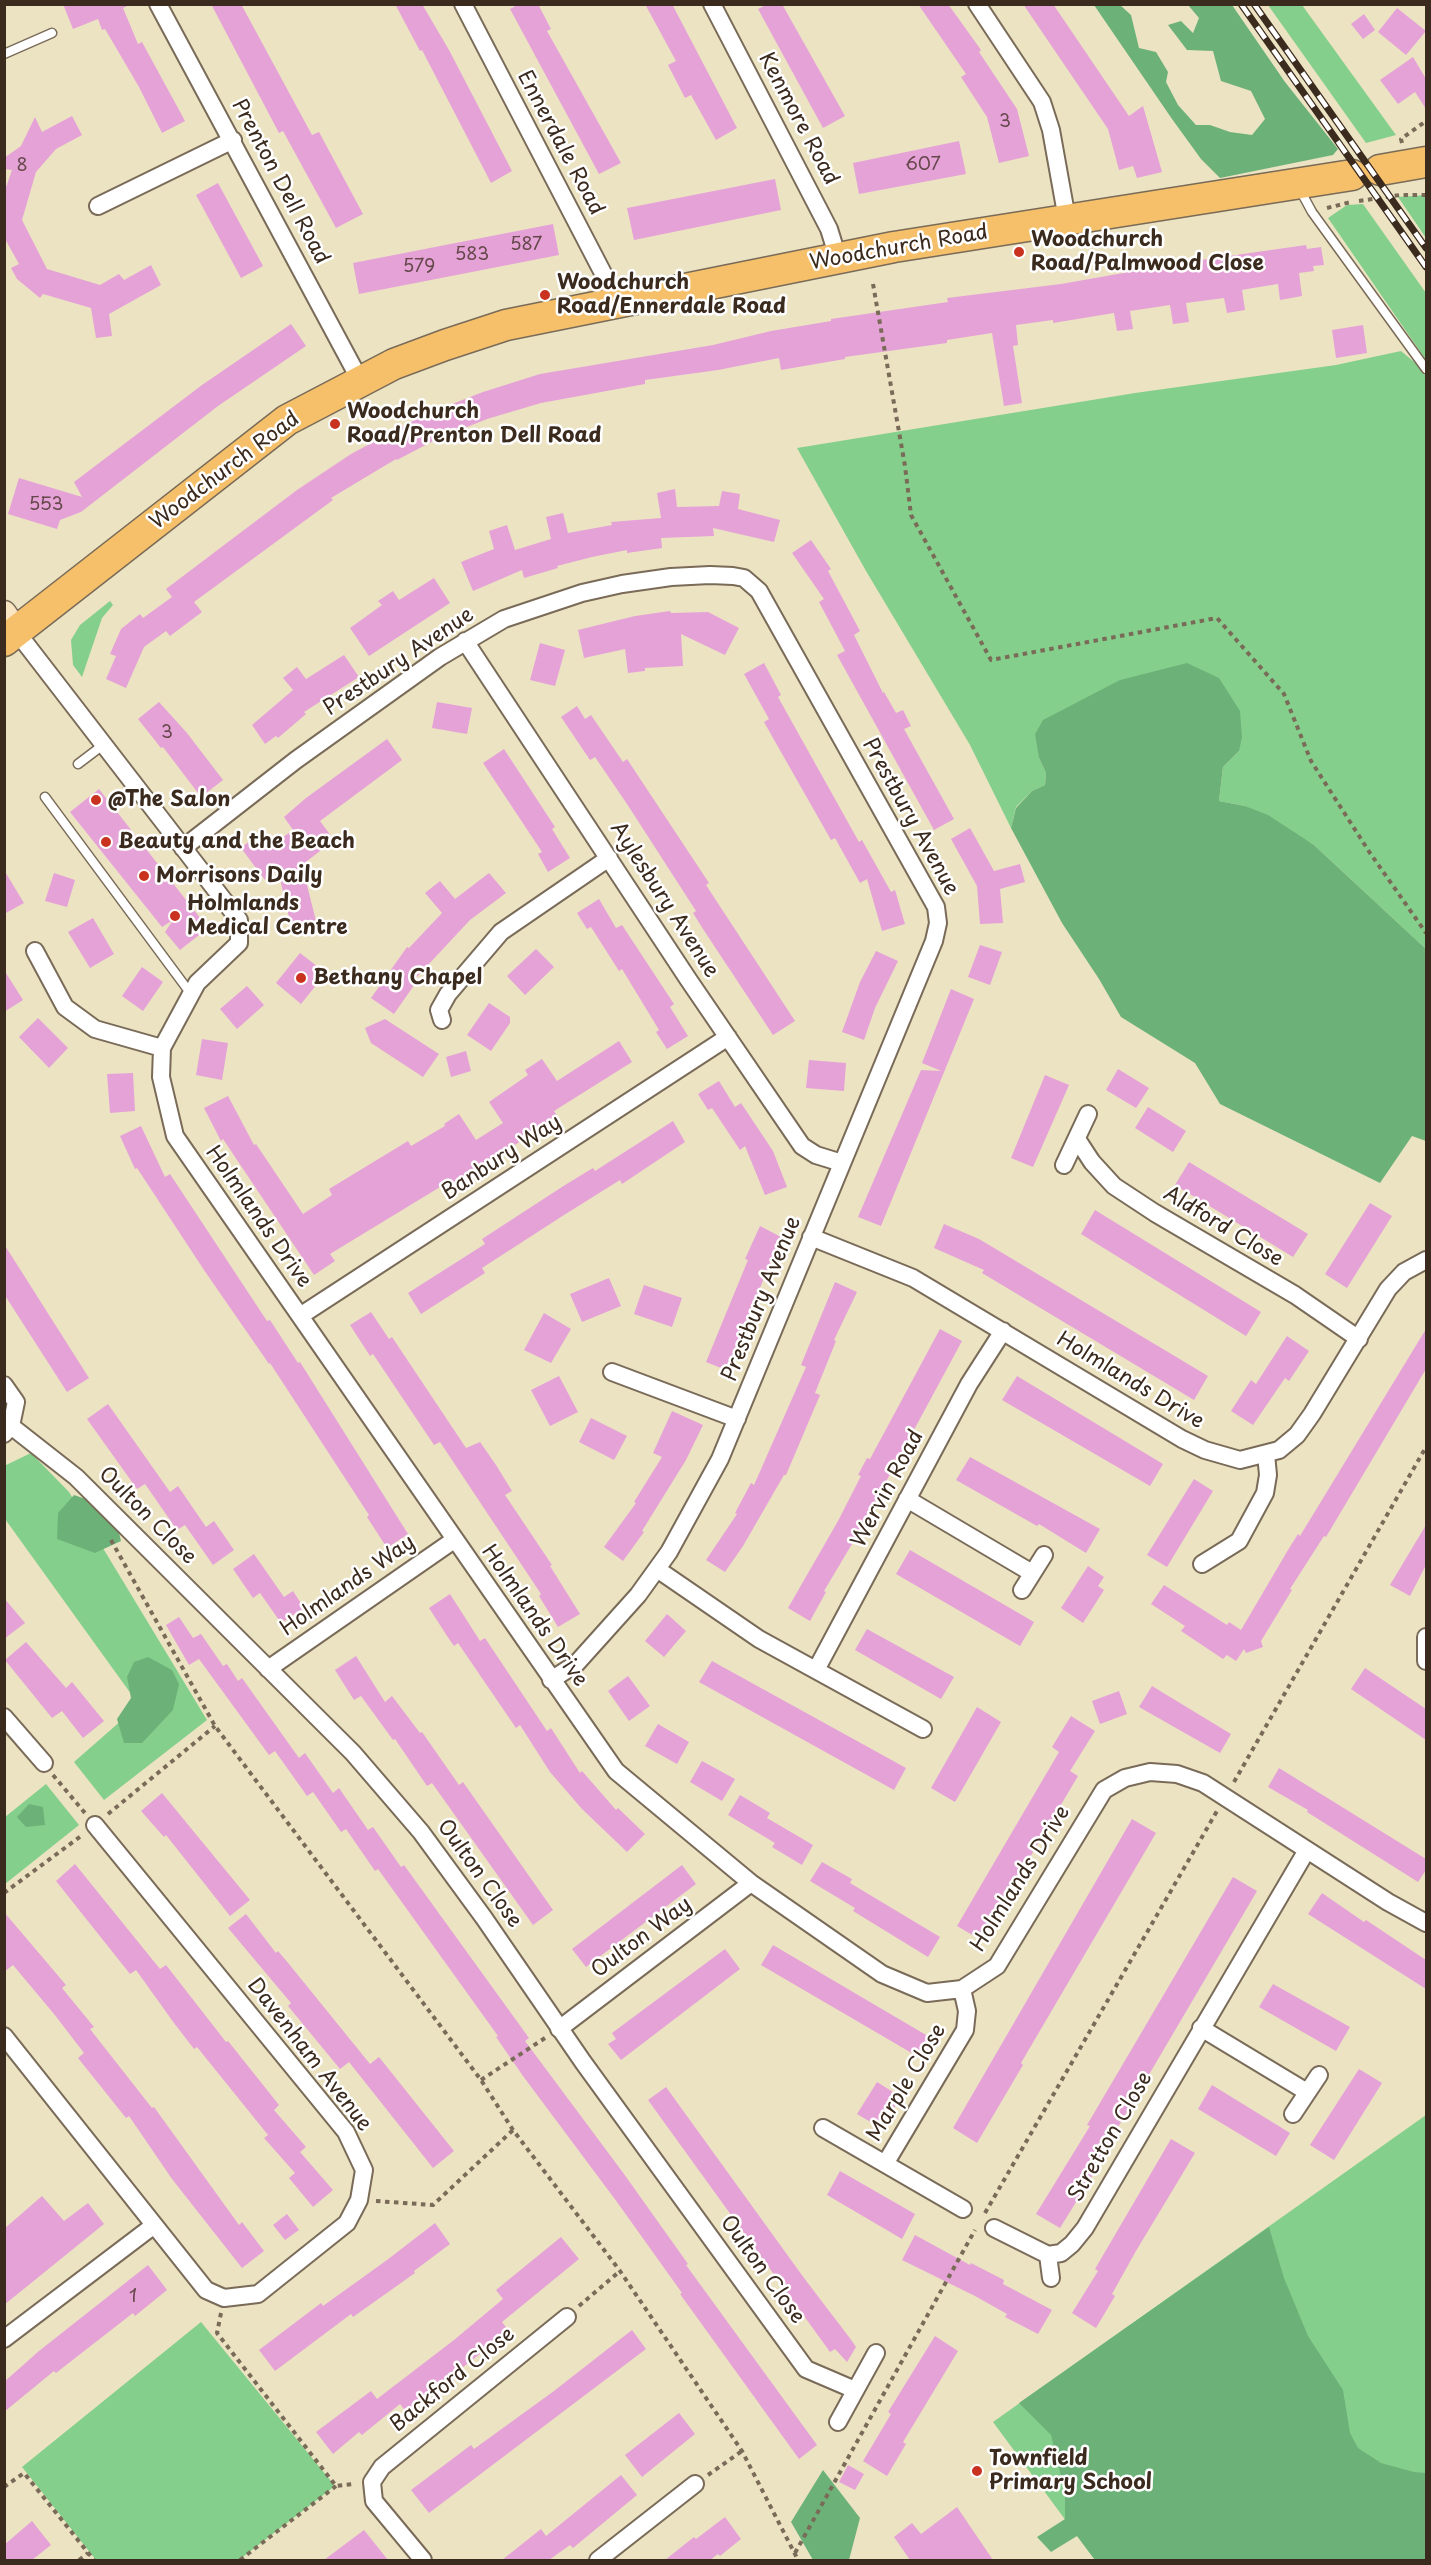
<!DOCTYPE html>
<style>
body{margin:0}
#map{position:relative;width:1431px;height:2565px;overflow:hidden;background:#ece3c3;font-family:"Playpen Sans",sans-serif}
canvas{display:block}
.frame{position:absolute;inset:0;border:6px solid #3b2a1e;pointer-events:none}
</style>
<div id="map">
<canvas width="1431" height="2565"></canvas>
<div class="frame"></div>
</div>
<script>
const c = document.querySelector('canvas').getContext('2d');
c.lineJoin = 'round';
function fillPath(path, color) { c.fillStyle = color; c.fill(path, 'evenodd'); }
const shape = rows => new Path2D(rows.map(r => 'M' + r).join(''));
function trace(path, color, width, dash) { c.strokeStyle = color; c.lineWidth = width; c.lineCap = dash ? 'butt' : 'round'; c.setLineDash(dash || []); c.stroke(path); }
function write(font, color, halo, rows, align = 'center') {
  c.font = font + ' "Playpen Sans",sans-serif'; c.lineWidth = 5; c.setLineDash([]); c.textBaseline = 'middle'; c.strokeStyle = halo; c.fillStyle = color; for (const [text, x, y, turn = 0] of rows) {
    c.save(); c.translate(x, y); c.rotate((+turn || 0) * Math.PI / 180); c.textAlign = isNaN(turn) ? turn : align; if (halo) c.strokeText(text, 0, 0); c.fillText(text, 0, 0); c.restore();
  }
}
fillPath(shape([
 [1268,5,1302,5,1396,135,1366,143],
 [1426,195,1426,238,1398,197],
 [1363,204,1426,293,1426,360,1328,218,1347,205],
 [1401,351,1419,366,1426,377,1426,949,1314,845,1245,806,1219,801,1223,767,1239,751,1039,758,1046,773,1045,785,1032,791,1016,807,1011,828,970,745,866,571,797,448,1135,393,1336,365],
 [110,601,113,605,102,618,82,677,73,665,71,640,80,625],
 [31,1453,69,1492,207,1720,104,1800,74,1762,139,1705,5,1519,4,1466],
 [46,1784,79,1825,5,1884,5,1817],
 [1426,2115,1426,2560,1095,2560,993,2422],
 [201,2322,335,2486,239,2560,96,2560,22,2467]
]), '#85cf8c');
fillPath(shape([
 [1094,5,1120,5,1131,15,1139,48,1156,52,1168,72,1166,82,1178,105,1196,125,1210,125,1230,132,1252,135,1265,119,1251,91,1221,81,1213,51,1187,50,1168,25,1181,21,1193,33,1199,18,1188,5,1232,5,1285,82,1338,149,1333,155,1220,178,1201,159,1172,119],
 [1187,663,1219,678,1240,711,1242,737,1239,751,1223,767,1219,801,1245,806,1268,815,1314,845,1426,949,1426,1141,1412,1136,1380,1183,1220,1104,1195,1063,1121,1017,1099,979,1062,923,1011,828,1016,808,1032,791,1045,785,1046,773,1039,758,1035,734,1043,720,1120,680],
 [74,1495,97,1503,117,1524,121,1541,95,1553,57,1539,58,1513],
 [148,1657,172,1670,179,1684,173,1710,142,1743,124,1743,117,1719,131,1698,127,1677,134,1662],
 [29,1804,43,1807,45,1825,26,1827,17,1817],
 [1269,2227,1284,2278,1308,2336,1343,2390,1350,2433,1358,2448,1381,2463,1414,2472,1426,2473,1426,2560,1095,2560,1077,2536,1051,2552,1037,2537,1065,2519,1065,2497,1059,2467,1051,2435,1019,2403],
 [823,2470,860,2518,849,2560,813,2560,791,2522]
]), '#6cb278');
fillPath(shape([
 [63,4,131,4,123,8,138,44,142,42,185,121,162,133,139,87,105,29,102,30,98,19,73,29],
 [211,4,241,4,312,135,319,132,363,214,336,228,283,131,279,133],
 [395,4,422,4,449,50,512,171,491,183,422,50,420,51],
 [519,4,538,4,551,29,547,31,621,163,599,174,510,9],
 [645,4,672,4,737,128,716,140,691,95,685,98,668,65,676,61],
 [768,4,782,4,845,116,823,128,758,9],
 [918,4,948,4,981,50,979,52,1017,109,1029,156,999,163,987,117,961,77,966,74],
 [1023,4,1053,4,1129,116,1143,106,1162,172,1137,178,1133,166,1119,170,1108,129],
 [1397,8,1426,31,1406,55,1378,32],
 [1364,14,1375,30,1363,39,1351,24],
 [1413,57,1426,79,1426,109,1415,92,1398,104,1380,80],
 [72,116,82,135,56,149,36,172,22,220,47,269,100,285,119,274,124,280,151,265,161,285,109,314,112,336,96,338,91,308,43,294,40,298,17,279,11,268,19,264,4,237,4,193,12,170,4,169,4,158,21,146,35,117,42,132],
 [959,141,966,174,859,194,853,163],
 [775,179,781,210,634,240,627,208],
 [218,183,263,266,241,278,196,195],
 [553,224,559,255,359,294,353,263],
 [1306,245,1307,249,1321,247,1324,265,1313,266,1314,271,1299,273,1302,296,1280,300,1278,284,1247,289,1242,290,1245,310,1227,313,1224,298,1186,303,1189,322,1173,324,1170,305,1130,311,1133,329,1117,331,1114,313,1053,323,1053,320,1016,325,1018,345,1013,346,1022,403,1004,406,992,333,947,340,947,343,845,357,845,359,781,370,779,358,718,370,645,380,645,384,541,403,487,419,437,439,397,460,396,459,331,498,333,500,194,602,202,612,170,636,166,631,144,647,126,688,106,679,116,656,110,654,121,629,140,614,143,618,172,597,166,589,195,567,297,490,351,454,424,415,483,392,540,374,713,345,771,331,831,321,831,319,948,302,947,298,1061,284,1180,263],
 [291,324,306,346,218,406,81,512,60,520,57,529,8,514,19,478,82,497,74,482,202,385],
 [1363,325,1367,353,1336,358,1332,330],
 [675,489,677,507,719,506,722,491,740,494,738,509,780,520,774,542,713,528,714,536,661,538,662,548,627,553,627,550,592,557,557,566,558,568,524,578,522,570,473,591,461,562,494,549,489,531,507,525,515,550,551,539,546,517,563,513,568,533,612,525,611,522,661,518,657,493],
 [811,540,831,569,828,571,860,631,854,635,883,693,884,692,896,713,903,710,911,726,904,729,954,819,934,830,837,655,845,651,819,602,824,599,792,553],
 [434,578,450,603,369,656,350,628,382,605,378,601,393,591,399,600],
 [670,611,671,613,708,612,739,628,725,655,681,634,683,666,645,668,645,671,628,673,625,649,584,658,578,630,635,616],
 [540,643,565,650,555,686,530,680],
 [344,655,359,677,304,712,306,714,278,738,276,736,265,744,252,725,293,690,283,678,297,667,306,679],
 [764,663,781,695,778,697,859,842,862,840,891,892,895,890,905,924,882,931,867,879,860,883,835,838,831,840,781,752,764,722,769,719,744,674],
 [159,702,187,733,223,780,201,797,163,747,161,748,138,719],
 [437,702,472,708,467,734,432,728],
 [577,706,585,719,591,715,623,762,627,759,709,883,706,885,795,1021,773,1035,703,929,693,913,696,911,627,804,595,757,590,760,561,717],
 [387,739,402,760,320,821,334,840,302,865,316,921,291,926,278,870,265,880,241,848,262,831,272,845,293,830,284,817,306,798],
 [504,749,555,827,552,829,570,858,548,872,538,854,542,852,483,763],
 [99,789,208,928,180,950,165,932,173,920,162,927,70,812],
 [970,828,994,871,1020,864,1025,882,1000,889,1003,923,980,924,977,886,951,839],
 [4,870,24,903,4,914],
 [54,873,75,880,67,907,45,901],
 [489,873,506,893,470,920,414,980,417,981,394,1014,371,998,407,947,409,948,442,913,425,893,440,881,455,899],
 [599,899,616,928,622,925,674,1004,670,1007,688,1036,667,1049,656,1032,659,1030,622,969,619,971,591,927,587,929,577,913],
 [93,918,114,954,90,968,68,932],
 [980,945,1002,952,990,985,968,977],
 [536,949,554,967,525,995,507,976],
 [876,951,898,961,875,1008,864,1040,842,1032,860,982],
 [300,953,326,973,301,1004,276,983],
 [142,967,163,982,143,1011,122,996],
 [4,970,23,1000,4,1012],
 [247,986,264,1005,237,1029,220,1009],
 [951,989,974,999,881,1226,858,1217,921,1070,941,1071,922,1063],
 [489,1003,510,1017,510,1023,491,1051,467,1035],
 [38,1018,68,1048,49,1068,19,1037],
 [385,1019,439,1054,423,1077,371,1043,365,1028],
 [202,1039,228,1043,222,1080,196,1075],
 [619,1041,632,1062,554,1111,558,1117,518,1143,447,1187,445,1184,330,1254,335,1261,314,1275,223,1139,221,1141,204,1108,228,1096,254,1145,256,1144,303,1214,332,1195,329,1189,408,1141,411,1146,445,1126,444,1124,459,1114,476,1140,503,1123,489,1102,528,1075,525,1070,542,1059,557,1081],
 [466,1051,471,1071,451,1077,446,1057],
 [809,1060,846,1063,844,1091,806,1088],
 [1118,1069,1149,1088,1136,1108,1106,1090],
 [133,1073,135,1111,110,1113,107,1074],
 [1045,1075,1069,1085,1033,1167,1011,1158],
 [719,1081,735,1107,741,1103,773,1151,787,1187,765,1195,745,1146,740,1150,712,1108,708,1110,698,1094],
 [1148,1107,1186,1131,1173,1152,1135,1128],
 [673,1121,685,1142,622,1184,620,1180,564,1215,482,1268,485,1273,421,1314,408,1293,485,1244,482,1239,565,1185,593,1168,595,1171],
 [141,1126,165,1177,170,1174,267,1321,270,1320,298,1363,300,1362,408,1534,387,1548,367,1517,369,1515,270,1363,269,1364,204,1270,137,1168,135,1169,120,1136],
 [1189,1162,1308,1234,1293,1257,1175,1185],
 [1370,1203,1392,1216,1347,1288,1325,1274],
 [1095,1210,1261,1312,1246,1336,1081,1234],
 [944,1224,979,1239,1208,1376,1194,1400,982,1273,984,1270,934,1248],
 [760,1226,781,1237,726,1370,706,1362,748,1260,745,1259],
 [4,1244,89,1378,67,1392,4,1294],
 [609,1278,621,1306,582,1322,570,1294],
 [835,1282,857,1292,834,1340,836,1341,815,1393,820,1395,786,1475,784,1475,743,1546,725,1572,706,1560,737,1514,735,1513,751,1483,754,1485,806,1367,801,1365],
 [644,1285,682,1298,672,1327,634,1314],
 [371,1312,389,1339,392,1337,466,1448,480,1442,496,1465,512,1491,505,1495,552,1565,550,1566,580,1614,558,1627,539,1596,541,1594,440,1442,434,1445,373,1354,370,1356,350,1325],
 [544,1313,571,1329,551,1363,524,1350],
 [940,1329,962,1341,855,1539,824,1591,826,1592,810,1621,788,1608,838,1521,861,1476,858,1475,867,1458,870,1459],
 [1426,1329,1426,1369,1326,1537,1324,1536,1290,1589,1292,1590,1261,1641,1263,1647,1246,1653,1244,1649,1236,1661,1227,1655,1223,1659,1181,1631,1185,1626,1151,1604,1164,1585,1227,1625,1229,1622,1241,1630,1288,1550,1298,1534,1300,1536],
 [1287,1336,1309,1351,1289,1381,1285,1378,1253,1425,1231,1411,1251,1380,1256,1384],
 [559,1376,578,1412,550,1426,531,1390],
 [1017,1376,1163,1464,1150,1486,1002,1400],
 [108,1404,170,1492,178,1486,206,1527,214,1521,234,1550,213,1565,185,1525,177,1530,145,1484,137,1489,87,1419],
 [672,1411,703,1425,686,1460,642,1531,644,1532,623,1561,604,1547,636,1503,634,1502,662,1457,653,1453],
 [591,1418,627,1436,614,1460,579,1442],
 [970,1457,1100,1529,1086,1553,1039,1524,1037,1526,956,1480],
 [1194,1479,1213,1491,1167,1567,1147,1555],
 [1426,1525,1426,1565,1410,1596,1390,1585],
 [910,1550,1034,1622,1020,1646,896,1574],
 [254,1554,284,1597,293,1591,304,1608,281,1623,260,1593,253,1598,233,1569],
 [1088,1566,1104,1577,1098,1586,1104,1590,1083,1623,1061,1608],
 [450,1594,480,1641,485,1638,547,1731,551,1728,580,1773,582,1771,616,1810,618,1808,645,1834,627,1852,582,1809,550,1772,520,1725,516,1728,458,1643,454,1646,449,1639,429,1608],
 [4,1598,25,1623,4,1639],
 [667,1614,686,1631,664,1657,645,1641],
 [179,1617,193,1638,201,1634,223,1666,227,1664,238,1681,242,1678,299,1758,305,1753,333,1793,339,1788,368,1830,373,1827,401,1867,404,1865,529,2038,525,2041,624,2174,688,2264,686,2265,817,2445,799,2459,680,2294,682,2293,617,2202,523,2076,496,2037,498,2036,378,1869,375,1871,346,1829,341,1832,313,1792,307,1796,275,1751,269,1755,199,1659,189,1665,166,1625],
 [867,1629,954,1677,941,1699,855,1650],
 [26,1642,66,1688,72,1682,104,1721,83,1738,62,1711,52,1718,5,1660],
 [356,1656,385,1702,392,1696,420,1733,422,1732,459,1785,463,1782,553,1910,533,1925,432,1783,427,1786,395,1739,393,1740,361,1696,354,1700,335,1670],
 [712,1661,906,1768,894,1790,699,1682],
 [1365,1668,1426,1709,1426,1740,1351,1689],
 [628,1676,650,1706,629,1721,608,1691],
 [1152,1686,1231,1734,1220,1753,1139,1707],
 [1119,1691,1127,1714,1100,1724,1092,1701],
 [977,1707,1001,1722,955,1802,931,1788],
 [1071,1716,1095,1731,1070,1771,1078,1776,981,1940,957,1926,1059,1752,1052,1747],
 [658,1724,689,1742,677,1764,645,1746],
 [702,1761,735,1779,722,1801,690,1782],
 [1279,1768,1426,1859,1426,1870,1418,1882,1307,1812,1308,1810,1268,1787],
 [162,1793,250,1900,230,1916,166,1835,164,1837,141,1811],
 [740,1795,770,1813,767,1818,813,1845,802,1865,772,1847,775,1843,728,1815],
 [1132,1819,1156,1833,1021,2063,1023,2065,977,2143,953,2128],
 [822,1862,852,1879,850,1883,940,1937,928,1957,853,1911,855,1908,810,1881],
 [75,1864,160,1969,166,1965,226,2042,228,2041,279,2105,274,2110,306,2147,300,2152,333,2190,313,2207,289,2178,295,2173,264,2138,268,2135,197,2047,194,2049,174,2023,136,1970,130,1974,56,1881],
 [682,1865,696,1884,586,1967,572,1949],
 [1233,1877,1257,1891,1104,2151,1107,2152,1060,2228,1036,2214,1090,2126,1087,2125],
 [1322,1893,1364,1922,1366,1920,1426,1960,1426,1989,1308,1914],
 [4,1912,66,1985,62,1988,94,2027,90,2029,152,2108,154,2107,239,2225,242,2222,264,2251,242,2268,172,2179,129,2116,126,2118,78,2058,84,2053,54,2014,13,1965,4,1972],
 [246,1914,276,1953,278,1951,289,1964,370,2064,379,2057,454,2151,433,2168,349,2062,340,2069,288,2006,291,2003,228,1928],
 [773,1945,938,2042,927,2062,761,1965],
 [725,1949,740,1969,621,2060,608,2044,616,2039,612,2033],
 [1273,1984,1350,2027,1336,2051,1259,2007],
 [1359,2069,1382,2083,1334,2160,1310,2145],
 [877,2082,901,2097,881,2128,857,2114],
 [1212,2085,1290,2133,1276,2156,1198,2109],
 [666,2087,804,2278,852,2341,856,2347,847,2362,835,2349,830,2352,648,2100],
 [1171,2139,1195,2153,1136,2251,1112,2294,1115,2296,1096,2328,1072,2313,1098,2271,1095,2269],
 [840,2171,915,2214,902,2239,827,2195],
 [42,2196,64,2221,88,2203,104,2224,4,2305,4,2229],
 [287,2214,299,2230,285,2240,273,2225],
 [435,2223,450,2244,414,2271,415,2273,353,2317,351,2314,275,2371,259,2350,321,2303,323,2306,387,2260],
 [915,2235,970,2265,971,2263,1004,2280,1003,2284,1052,2310,1038,2334,1005,2317,1007,2314,975,2296,902,2260],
 [561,2237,579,2259,502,2322,509,2331,406,2412,400,2404,362,2435,359,2432,333,2454,316,2432,371,2391,377,2399,454,2340,503,2299,496,2290],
 [148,2265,167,2290,135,2316,133,2313,56,2373,54,2371,4,2412,4,2382,39,2351],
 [632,2330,646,2349,429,2513,411,2490,471,2445,474,2449,554,2391],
 [935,2336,958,2351,903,2442,906,2444,887,2476,863,2461,891,2414,888,2412],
 [679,2413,695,2434,642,2477,625,2455],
 [848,2465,864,2474,855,2490,839,2482],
 [621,2475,637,2495,573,2548,570,2545,549,2560,502,2560,541,2529,546,2536],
 [957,2507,993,2560,910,2560,894,2537,912,2523,921,2534],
 [725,2517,741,2539,720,2556,718,2554,710,2560,665,2560,694,2537,696,2539],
 [32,2521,51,2545,32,2560,4,2560,4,2545],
 [364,2530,388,2560,324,2560]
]), '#e5a2d7');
const lane = shape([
 [4,54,52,33],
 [1299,188,1312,212,1426,369],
 [78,764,103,745],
 [45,797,191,994]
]);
const street = shape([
 [158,4,361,382],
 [463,4,618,302],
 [712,4,829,229,838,258],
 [977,4,1042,102,1051,130,1067,219],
 [98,206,233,140],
 [16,631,239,920,239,943,197,983,162,1048,161,1077,175,1136,616,1771,751,1883,882,1974,927,1993,962,1989,997,1966,1104,1790,1125,1778,1150,1772,1177,1774,1203,1783,1388,1902,1426,1923],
 [465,641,688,979,802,1146,816,1155,842,1163],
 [183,848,296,760,440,657,504,619,582,593,622,584,671,577,710,575,733,576,744,578,759,591,936,907,938,923,934,941,720,1459,669,1552,638,1595,576,1664,551,1680],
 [35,951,65,1007,95,1029,162,1048],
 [442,1020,439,1010,448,994,501,932,609,858],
 [1077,1139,1092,1162,1114,1186,1155,1213,1295,1295,1359,1339],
 [1064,1165,1088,1114],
 [811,1237,913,1278,1182,1439,1205,1450,1240,1460,1279,1450,1297,1435,1312,1414,1388,1289,1404,1272,1426,1260],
 [300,1316,728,1037],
 [612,1372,737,1419],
 [4,1385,16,1402,11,1426,4,1434],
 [11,1426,76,1477,353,1753,421,1832,484,1918,583,2062,806,2369,855,2390],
 [907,1499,1032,1573],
 [1202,1564,1239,1541,1265,1493,1268,1475,1266,1454],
 [657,1569,759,1639,923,1729],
 [1022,1590,1044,1555],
 [1426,1637,1426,1661],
 [268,1669,454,1540],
 [816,1670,969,1384,1003,1331],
 [4,1717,44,1763],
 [1201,2028,1307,2092],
 [559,2029,751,1883],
 [4,2036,206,2290,224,2298,258,2294,347,2223,359,2200,364,2170,346,2132,95,1825],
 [1293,2114,1319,2075],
 [823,2128,963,2209],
 [885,2164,965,2030,967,2011,962,1989],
 [994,2228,1048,2255,1061,2253,1072,2244,1085,2228,1307,1850],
 [1048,2255,1051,2278],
 [4,2339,153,2226],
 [838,2422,876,2353],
 [423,2560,374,2501,372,2482,382,2467,567,2317],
 [598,2560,695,2484]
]);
const secondary = shape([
 [4,613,16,631]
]);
const highway = shape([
 [1380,170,1426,162],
 [4,641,287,420,394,364,445,345,506,325,894,247,1352,175]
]);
trace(lane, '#796b58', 11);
trace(street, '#796b58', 20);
trace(secondary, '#796b58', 27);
trace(highway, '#796b58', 33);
trace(shape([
 [1402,143,1401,139,1426,121],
 [1359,201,1400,195,1426,195],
 [1327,208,1351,202],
 [873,284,905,466,911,515,991,660,1217,618,1284,694,1311,761,1370,853,1426,933],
 [111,1540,215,1726,481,2080,513,2130,620,2271,742,2451,798,2560],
 [53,1775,85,1813],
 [1234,1782,1426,1447],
 [108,1814,215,1726],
 [4,1893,81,1836],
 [481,2080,545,2038],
 [376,2201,433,2205,513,2130],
 [985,2213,1217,1811],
 [579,2306,620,2271],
 [221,2313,217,2333,336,2486,354,2484],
 [708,2475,742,2451],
 [4,2487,24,2473,94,2560],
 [795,2553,975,2230],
 [79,2560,88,2553],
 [240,2560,336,2486]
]), '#796b58', 4, [4.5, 4.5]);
trace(lane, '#fff', 8);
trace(street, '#fff', 16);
trace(secondary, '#fbe6c4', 24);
trace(highway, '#f6c06b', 30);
const rail = shape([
 [1241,4,1426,267],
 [1254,4,1426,248]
]);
trace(rail, '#3b2a1e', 7);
trace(rail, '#fff', 4.5, [14]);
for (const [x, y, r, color] of [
 [1019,252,6,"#c8321e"],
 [545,295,6,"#c8321e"],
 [335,424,6,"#c8321e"],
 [96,800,6,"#c8321e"],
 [106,842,6,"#c8321e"],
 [144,876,6,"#c8321e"],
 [175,916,6,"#c8321e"],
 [301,978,6,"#c8321e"],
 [977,2471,6,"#c8321e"]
]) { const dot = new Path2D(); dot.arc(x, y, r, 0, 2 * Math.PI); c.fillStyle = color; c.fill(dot); trace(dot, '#fff', 2); }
write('18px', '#66484c', null, [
 ["3",1005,122],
 ["607",923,165],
 ["8",22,166],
 ["587",526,245],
 ["583",472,255],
 ["579",419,267],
 ["553",46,505],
 ["3",167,733],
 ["1",133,2297]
]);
write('21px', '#3b2a1e', '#fff', [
 ["Kenmore Road",798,119,62],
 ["Ennerdale Road",560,143,62],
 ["Prenton Dell Road",280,182,62],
 ["Woodchurch Road",899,248,-10],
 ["Woodchurch Road",225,471,-37],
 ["Prestbury Avenue",399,662,-34],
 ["Prestbury Avenue",910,817,61],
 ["Aylesbury Avenue",664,900,57],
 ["Banbury Way",502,1158,-33],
 ["Holmlands Drive",258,1217,55],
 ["Aldford Close",1223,1227,31],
 ["Prestbury Avenue",762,1299,-68],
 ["Holmlands Drive",1130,1381,31],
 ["Wervin Road",888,1489,-62],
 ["Oulton Close",147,1516,45],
 ["Holmlands Way",348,1586,-35],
 ["Holmlands Drive",534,1616,55],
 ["Oulton Close",479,1874,54],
 ["Holmlands Drive",1021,1879,-58],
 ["Oulton Way",642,1938,-37],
 ["Davenham Avenue",309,2055,52],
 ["Marple Close",907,2083,-59],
 ["Stretton Close",1111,2137,-60],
 ["Oulton Close",762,2270,54],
 ["Backford Close",453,2380,-39]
]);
write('bold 21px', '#3b2a1e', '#fff', [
 ["Woodchurch",1031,240],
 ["Road/Palmwood Close",1031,264],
 ["Woodchurch",557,283],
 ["Road/Ennerdale Road",557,307],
 ["Woodchurch",347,412],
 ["Road/Prenton Dell Road",347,436],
 ["@The Salon",108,800],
 ["Beauty and the Beach",118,842],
 ["Morrisons Daily",156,876],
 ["Holmlands",187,904],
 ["Medical Centre",187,928],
 ["Bethany Chapel",313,978],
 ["Townfield",989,2459],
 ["Primary School",989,2483]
], 'left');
</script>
